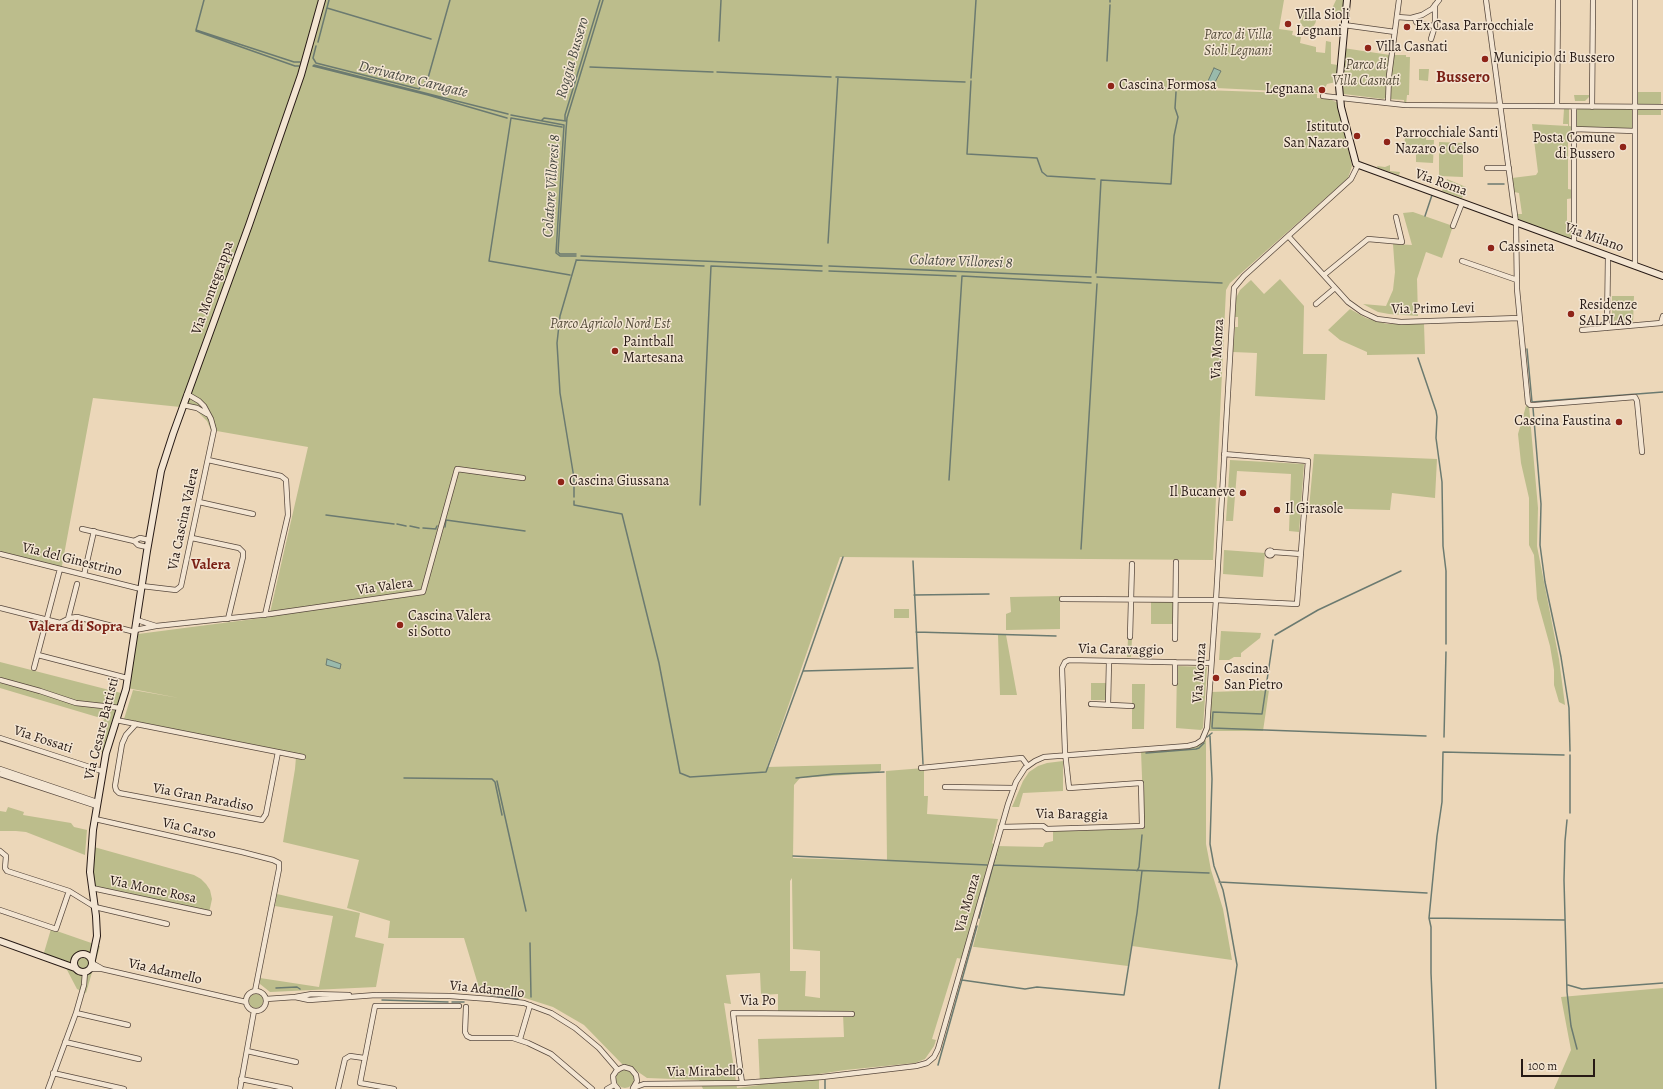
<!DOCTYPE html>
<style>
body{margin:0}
#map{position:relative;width:1663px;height:1089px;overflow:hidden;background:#ecd7b9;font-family:Alegreya,serif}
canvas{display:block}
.scale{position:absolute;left:1521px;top:1059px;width:74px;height:18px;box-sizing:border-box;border:2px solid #271a15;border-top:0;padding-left:5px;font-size:12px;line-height:14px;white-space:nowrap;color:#271a15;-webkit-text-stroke:3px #f3e5d2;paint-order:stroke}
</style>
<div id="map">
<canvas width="1663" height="1089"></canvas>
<div class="scale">100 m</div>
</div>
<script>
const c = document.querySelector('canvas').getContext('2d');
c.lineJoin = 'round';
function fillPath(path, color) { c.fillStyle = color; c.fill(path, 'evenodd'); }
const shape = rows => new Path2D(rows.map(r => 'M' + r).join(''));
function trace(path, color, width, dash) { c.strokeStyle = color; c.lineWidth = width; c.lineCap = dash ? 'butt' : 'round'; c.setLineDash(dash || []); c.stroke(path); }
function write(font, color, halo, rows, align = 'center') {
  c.font = font + ' Alegreya,serif'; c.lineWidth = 3; c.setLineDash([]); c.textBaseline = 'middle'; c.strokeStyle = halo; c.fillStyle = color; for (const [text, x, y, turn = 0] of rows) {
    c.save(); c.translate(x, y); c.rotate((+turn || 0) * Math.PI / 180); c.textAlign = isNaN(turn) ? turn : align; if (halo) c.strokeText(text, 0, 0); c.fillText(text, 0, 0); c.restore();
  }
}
fillPath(shape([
 [0,0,1284,0,1279,29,1293,31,1292,35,1301,37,1300,43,1316,47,1316,52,1325,53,1326,41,1331,42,1331,64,1338,65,1336,82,1327,84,1325,88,1318,87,1318,93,1175,86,1175,89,1317,94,1317,98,1330,99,1338,103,1352,166,1348,178,1230,283,1226,290,1213,560,840,557,767,767,881,764,881,770,879,772,874,773,800,778,794,785,793,858,887,861,886,771,924,768,924,796,928,796,927,814,998,819,992,843,996,846,1043,847,1045,843,1053,841,1053,831,1144,829,1141,751,1192,748,1206,740,1206,844,1211,870,1223,909,1232,960,1132,946,1128,966,975,947,973,947,986,897,983,896,963,959,957,958,932,1039,936,1040,934,1046,925,1059,915,1063,845,1070,819,1074,819,1089,703,1089,699,1080,647,1078,631,1067,623,1065,584,1025,553,1007,525,998,480,991,464,938,388,938,390,921,347,908,359,860,283,842,295,769,296,757,124,719,133,690,179,698,127,688,133,665,138,634,269,617,308,447,211,430,207,421,197,411,190,408,93,398,61,571,0,557],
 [792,878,793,949,820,951,820,998,805,996,806,971,790,971,790,881],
 [760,973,761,995,778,994,778,1014,843,1014,844,1037,758,1039,760,1085,737,1088,724,1003,731,1004,726,975],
 [1336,0,1344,0,1343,16,1330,13],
 '1300 20a8 8 0 1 1 16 0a8 8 0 1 1-16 0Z',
 [1343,48,1390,55,1388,97,1383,99,1344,94,1341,89],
 [1393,55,1406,55,1406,57,1410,57,1409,95,1407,95,1406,105,1404,105,1404,100,1389,99],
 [1419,69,1429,69,1428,81,1419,80],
 [1636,92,1661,92,1661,115,1635,115,1634,131,1575,129,1574,107,1636,107],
 [1574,95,1589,95,1589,97,1585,101,1575,101],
 [1564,109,1569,109,1569,126,1574,127,1574,137,1568,137,1568,189,1574,190,1574,198,1567,199,1567,221,1574,221,1572,236,1568,239,1519,220,1517,214,1522,214,1519,193,1514,192,1512,178,1536,175,1538,172,1532,124,1568,126,1568,124,1563,124],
 [1405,136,1426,137,1426,140,1434,140,1433,163,1416,162,1416,152,1404,151],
 [1439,142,1463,143,1463,177,1439,176],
 [1390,165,1390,171,1400,172,1399,175,1378,168,1377,166,1385,167],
 [1447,179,1466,187,1462,198,1442,191],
 [1413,212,1453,226,1442,258,1426,252,1417,279,1418,316,1389,314,1378,312,1363,304,1386,306,1393,290,1395,272,1393,244,1412,245,1403,213],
 [1280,279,1304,306,1303,354,1327,354,1325,400,1255,396,1257,353,1233,352,1235,327,1238,327,1238,317,1235,317,1236,298,1240,290,1251,280,1264,294],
 [1612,296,1634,296,1633,323,1612,324],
 [1350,309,1366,318,1387,324,1424,324,1425,354,1367,355,1367,352,1340,340,1328,330],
 [1526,406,1529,406,1538,508,1537,546,1559,659,1565,705,1559,702,1554,685,1554,670,1550,646,1537,599,1534,555,1529,545,1529,498,1521,463,1518,434],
 [1314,454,1437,459,1435,498,1392,493,1390,510,1309,508],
 [1230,460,1304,464,1299,532,1289,531,1291,474,1237,471,1233,521,1226,521],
 [1224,550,1265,553,1263,577,1223,574],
 [1060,596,1060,629,1006,630,1006,614,1011,612,1010,597],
 [1174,601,1174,624,1151,624,1151,602],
 [894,609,909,609,909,618,894,618],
 [1221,631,1261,633,1260,638,1241,653,1241,657,1234,657,1229,660,1219,660],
 [998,635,1006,635,1017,695,1000,695],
 [1128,639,1132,639,1131,657,1127,657],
 [0,662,125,694,106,753,93,749,104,719,0,688],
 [1177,666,1207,667,1203,728,1201,730,1176,728],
 [1091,683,1107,683,1106,700,1091,700],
 [1132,684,1145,684,1144,729,1132,729],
 [1269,690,1263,731,1209,731,1211,692],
 [1063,761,1063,791,1023,793,1019,807,1012,807,1023,781,1029,772,1038,766,1047,763],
 [8,807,24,812,23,815,71,823,74,827,87,830,85,855,26,832,16,831,0,831,0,811,6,812],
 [94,847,194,875,201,879,206,884,210,890,212,899,209,913,94,886],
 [277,894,360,913,355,937,384,944,376,987,270,992,260,984,260,978,319,987,333,916,275,906],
 [51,929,100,946,95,964,102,969,93,969,86,993,77,989,66,968,61,962,43,956],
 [1663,988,1663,1089,1554,1089,1571,1050,1561,997],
 '249 1001a7 7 0 1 1 14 0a7 7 0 1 1-14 0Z',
 '616 1079a9 9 0 1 1 18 0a9 9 0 1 1-18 0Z'
]), '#bcbd8c');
const water = shape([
 [1214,68,1221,71,1214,84,1208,81,1214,68],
 [327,659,341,664,340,669,326,665,327,659]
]);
fillPath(water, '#99baac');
trace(water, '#6b7a70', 1);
trace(shape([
 [204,0,196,30,294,62,300,62],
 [1110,2,1110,0],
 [327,8,431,39],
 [196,31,295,66,299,66],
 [719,41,721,0],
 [318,42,329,0],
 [316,46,313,58,316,63,419,89,421,86],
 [1107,61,1110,5],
 [314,65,508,114],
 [313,66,428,95,507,118],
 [590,67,713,72],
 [717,72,831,77],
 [836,77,965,82],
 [971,78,976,0],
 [971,81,967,154,1037,158,1042,172,1047,176,1095,179],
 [425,82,428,78,450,0],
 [511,115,564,125],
 [511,118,489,261,570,275],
 [511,118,562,127],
 [542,120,544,118,566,121],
 [565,121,565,115,600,0],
 [564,125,556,253,560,256,576,256],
 [1101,180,1171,184,1174,136,1178,117,1175,108,1176,92],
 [1488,184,1504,184],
 [1425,216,1432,195],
 [828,243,838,77],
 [576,254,560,254,558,252,566,130,567,118,603,0],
 [581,256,822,266],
 [576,260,704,266],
 [829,266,1091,277],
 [829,271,956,276],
 [1096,273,1101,180],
 [1097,277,1222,283],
 [1527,349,1532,402,1663,392],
 [1418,358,1436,411,1437,417,1436,438,1442,482,1443,546,1446,571,1446,644],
 [1533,408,1541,504,1540,545,1545,582,1561,657,1569,708,1570,751],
 [949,480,962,276,1091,283],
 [574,497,574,478,560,393,557,343,560,316,576,261],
 [574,501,574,505,622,514,659,663,680,773,690,777,766,772,803,671,843,557],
 [700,505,711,266,822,271],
 [326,515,394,524],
 [397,524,406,526],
 [410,526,419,528],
 [445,527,446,520,525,531],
 [423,528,436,529],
 [436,528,437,526],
 [1081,549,1097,284],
 [913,561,923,764],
 [914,595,989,594],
 [916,632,1056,636],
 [1275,635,1318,610,1401,571],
 [803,671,913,668],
 [1212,727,1213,712,1262,714,1273,640],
 [1212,728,1426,736],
 [1210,736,1212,779,1210,844,1214,866,1223,890,1227,909,1237,965,1219,1089],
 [1207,737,1212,733],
 [1444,737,1446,652],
 [1146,753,1196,749,1199,748,1204,743],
 [1564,755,1443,752,1442,802,1437,836,1429,918,1565,920],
 [1570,755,1570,813],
 [404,778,492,779,495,782,502,815],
 [796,778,834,774,884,772],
 [497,781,526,911],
 [1567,820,1565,841,1564,880,1567,992,1571,1026,1577,1049],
 [793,856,987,865],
 [993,865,1209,873],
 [1137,871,1139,867,1142,835],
 [1219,882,1427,893],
 [979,918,996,854],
 [1429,918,1431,927,1431,973,1436,1089],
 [530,943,531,997],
 [962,980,1025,989,1037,987,1124,995,1137,913,1142,871],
 [1568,985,1582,989,1663,983],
 [276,988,297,987,300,989],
 [491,995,518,999],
 [382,1000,448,1002],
 [452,1002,464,1002],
 [938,1065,977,926],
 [825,1080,825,1089]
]), '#6b7a70', 1.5);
const street = shape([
 [1486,0,1516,223,1517,289,1528,403,1530,405,1535,405,1635,397,1637,401,1642,452],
 [1397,17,1411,18,1422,15,1432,9,1439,0],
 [1415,17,1416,22,1419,24,1435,26,1435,5],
 [1344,25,1395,32],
 [1431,39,1435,26],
 [1323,96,1405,105,1663,107],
 [1388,103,1389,76,1399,0],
 [1557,106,1558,0],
 [1574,107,1574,244],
 [1592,107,1593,0],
 [1574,129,1635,131],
 [1487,168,1509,168],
 [1453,226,1462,203],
 [1289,237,1348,302,1362,312,1377,319,1401,322,1519,318],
 [1462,261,1517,280],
 [1635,266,1635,0],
 [1324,275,1368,239,1402,242,1396,217],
 [1316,304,1335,288],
 [1607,328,1608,256],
 [1582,330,1661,323,1663,316],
 [183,405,197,408,207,414],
 [208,460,281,476,286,480,288,515,265,615],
 [199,502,253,514],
 [82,529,134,541],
 [192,538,239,548,243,552,243,557,228,619],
 [147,547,138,545,134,541,140,538,149,540],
 '1267.5 553a2.5 2.5 0 1 1 5 0a2.5 2.5 0 1 1-5 0Z',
 [1273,552,1301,554],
 [0,554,141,589],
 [84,575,94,531],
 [142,586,176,590,181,586,214,430,211,419,204,406,199,401,187,394],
 [1062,599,1216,600,1297,604,1308,461,1224,454],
 [0,608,60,623,70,618,77,617,135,632],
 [68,619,77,584],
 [137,620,156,626],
 [135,630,156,626,270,614,423,592,457,469,523,478],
 [1130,637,1132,564],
 [1175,639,1176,562],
 [38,655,127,678],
 [34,668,60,569],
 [0,680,40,691,76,703,121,708],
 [1175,683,1175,662],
 [1091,704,1132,706],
 [1108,705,1109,661],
 [116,720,303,757],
 [136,724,126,735,122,744,115,786,116,790,119,793,262,820,266,814,278,752],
 [0,738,102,771],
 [921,768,1022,758,1028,766],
 [0,769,97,802],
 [0,774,97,806],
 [945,787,1014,788],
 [95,819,242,852,273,860,279,863,279,869,255,991],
 [1001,827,1043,826,1047,829,1142,826,1141,783,1069,788,1065,752,1062,668,1065,662,1069,660,1211,663],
 [0,851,6,856,5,868,7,871,69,891,95,907,167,924],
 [92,888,209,913],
 [0,910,56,929,69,891],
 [92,963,101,968],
 [91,969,102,969,246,1002],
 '246 1001a10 10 0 1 1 20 0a10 10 0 1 1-20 0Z',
 [295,997,309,1000,376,995,450,996,490,999,524,1003,551,1013,575,1028,599,1048,618,1070],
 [266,999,295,997,312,994,349,995],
 [466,1007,465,1032,467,1036,471,1038,513,1038,528,1043,551,1054,592,1089],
 [76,1013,128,1025],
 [520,1039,530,1005],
 [65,1042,139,1059],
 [247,1051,296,1062],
 [53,1073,124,1089],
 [241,1079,290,1089],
 [742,1083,733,1013,852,1014],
 [633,1088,644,1084,742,1083,822,1077,916,1066,927,1063,934,1057,938,1049,1008,804,1016,782,1025,768,1035,761,1044,757,1188,746,1196,744,1202,740,1207,728,1216,600,1234,288,1244,276,1351,179,1358,165],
 [48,1089,76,1013,84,985,85,972],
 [240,1089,254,1011],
 [338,1089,345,1059,350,1056,364,1058],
 [394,1089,360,1083,375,1006,459,1006],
 [607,1089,614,1085],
 [618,1089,614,1084,613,1076,617,1070,624,1067,631,1069,636,1075,637,1081,633,1088]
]);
const secondary = shape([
 [1347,0,1339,86,1341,107,1356,164,1663,276],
 [0,941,75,968],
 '74 963a9 9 0 1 1 18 0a9 9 0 1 1-18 0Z',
 [92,960,97,936,96,916,90,872,93,830,106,753,126,689,147,551,161,471,173,434,249,225,301,75,322,0]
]);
trace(street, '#58493e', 6);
trace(secondary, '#271a15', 8);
trace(street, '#f3e5d2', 4.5);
trace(secondary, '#f3e5d2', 6);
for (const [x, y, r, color] of [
 [1288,24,4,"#8f2418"],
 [1407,27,4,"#8f2418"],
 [1368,48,4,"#8f2418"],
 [1485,59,4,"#8f2418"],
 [1111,86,4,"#8f2418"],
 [1322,90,4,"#8f2418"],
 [1357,136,4,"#8f2418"],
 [1387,142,4,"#8f2418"],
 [1623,147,4,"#8f2418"],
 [1491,248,4,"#8f2418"],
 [1571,314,4,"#8f2418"],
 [615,351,4,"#8f2418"],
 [1619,422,4,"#8f2418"],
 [561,482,4,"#8f2418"],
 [1243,493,4,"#8f2418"],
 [1277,510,4,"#8f2418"],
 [400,625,4,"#8f2418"],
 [1216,678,4,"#8f2418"]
]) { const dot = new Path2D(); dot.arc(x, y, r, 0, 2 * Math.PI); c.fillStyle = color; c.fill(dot); trace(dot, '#f3e5d2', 1.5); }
write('14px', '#271a15', '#f3e5d2', [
 ["Villa Sioli",1296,16],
 ["Legnani",1296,32],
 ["Ex Casa Parrocchiale",1415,27],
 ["Villa Casnati",1376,48],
 ["Municipio di Bussero",1493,59],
 ["Cascina Formosa",1119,86],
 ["Legnana",1314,90,"right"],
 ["Istituto",1349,128,"right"],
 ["San Nazaro",1349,144,"right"],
 ["Parrocchiale Santi",1395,134],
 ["Nazaro e Celso",1395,150],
 ["Posta Comune",1615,139,"right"],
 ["di Bussero",1615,155,"right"],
 ["Cassineta",1499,248],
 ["Residenze",1579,306],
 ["SALPLAS",1579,322],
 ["Paintball",623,343],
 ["Martesana",623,359],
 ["Cascina Faustina",1611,422,"right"],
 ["Cascina Giussana",569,482],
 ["Il Bucaneve",1235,493,"right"],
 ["Il Girasole",1285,510],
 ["Cascina Valera",408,617],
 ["si Sotto",408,633],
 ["Cascina",1224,670],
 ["San Pietro",1224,686]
], 'left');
write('italic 14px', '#544b39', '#f3e5d2', [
 ["Parco di Villa",1238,36],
 ["Sioli Legnani",1238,52],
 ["Parco di",1366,66],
 ["Villa Casnati",1366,82],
 ["Parco Agricolo Nord Est",610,325]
]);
write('14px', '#271a15', '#f3e5d2', [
 ["Via Roma",1441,183,20],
 ["Via Milano",1594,238,20],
 ["Via Montegrappa",213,288,-70],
 ["Via Primo Levi",1433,309,-1],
 ["Via Monza",1218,349,-87],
 ["Via Cascina Valera",184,519,-78],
 ["Via del Ginestrino",72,560,14],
 ["Via Valera",385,587,-8],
 ["Via Caravaggio",1121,650,1],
 ["Via Monza",1200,673,-86],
 ["Via Cesare Battisti",102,729,-76],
 ["Via Fossati",43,740,18],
 ["Via Gran Paradiso",203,798,11],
 ["Via Baraggia",1072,815,1],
 ["Via Carso",189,829,13],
 ["Via Monte Rosa",153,890,12],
 ["Via Monza",968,903,-74],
 ["Via Adamello",165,972,13],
 ["Via Adamello",487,990,6],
 ["Via Po",758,1002],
 ["Via Mirabello",705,1072,-1]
]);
write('italic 15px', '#494a42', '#f3e5d2', [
 ["Roggia Bussero",573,58,-74],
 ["Derivatore Carugate",413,80,14],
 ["Colatore Villoresi 8",552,186,-86],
 ["Colatore Villoresi 8",961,262,2]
]);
write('bold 15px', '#7a1f14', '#f3e5d2', [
 ["Valera",211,565],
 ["Valera di Sopra",76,627]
]);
write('bold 16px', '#7a1f14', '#f3e5d2', [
 ["Bussero",1463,78]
]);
</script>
